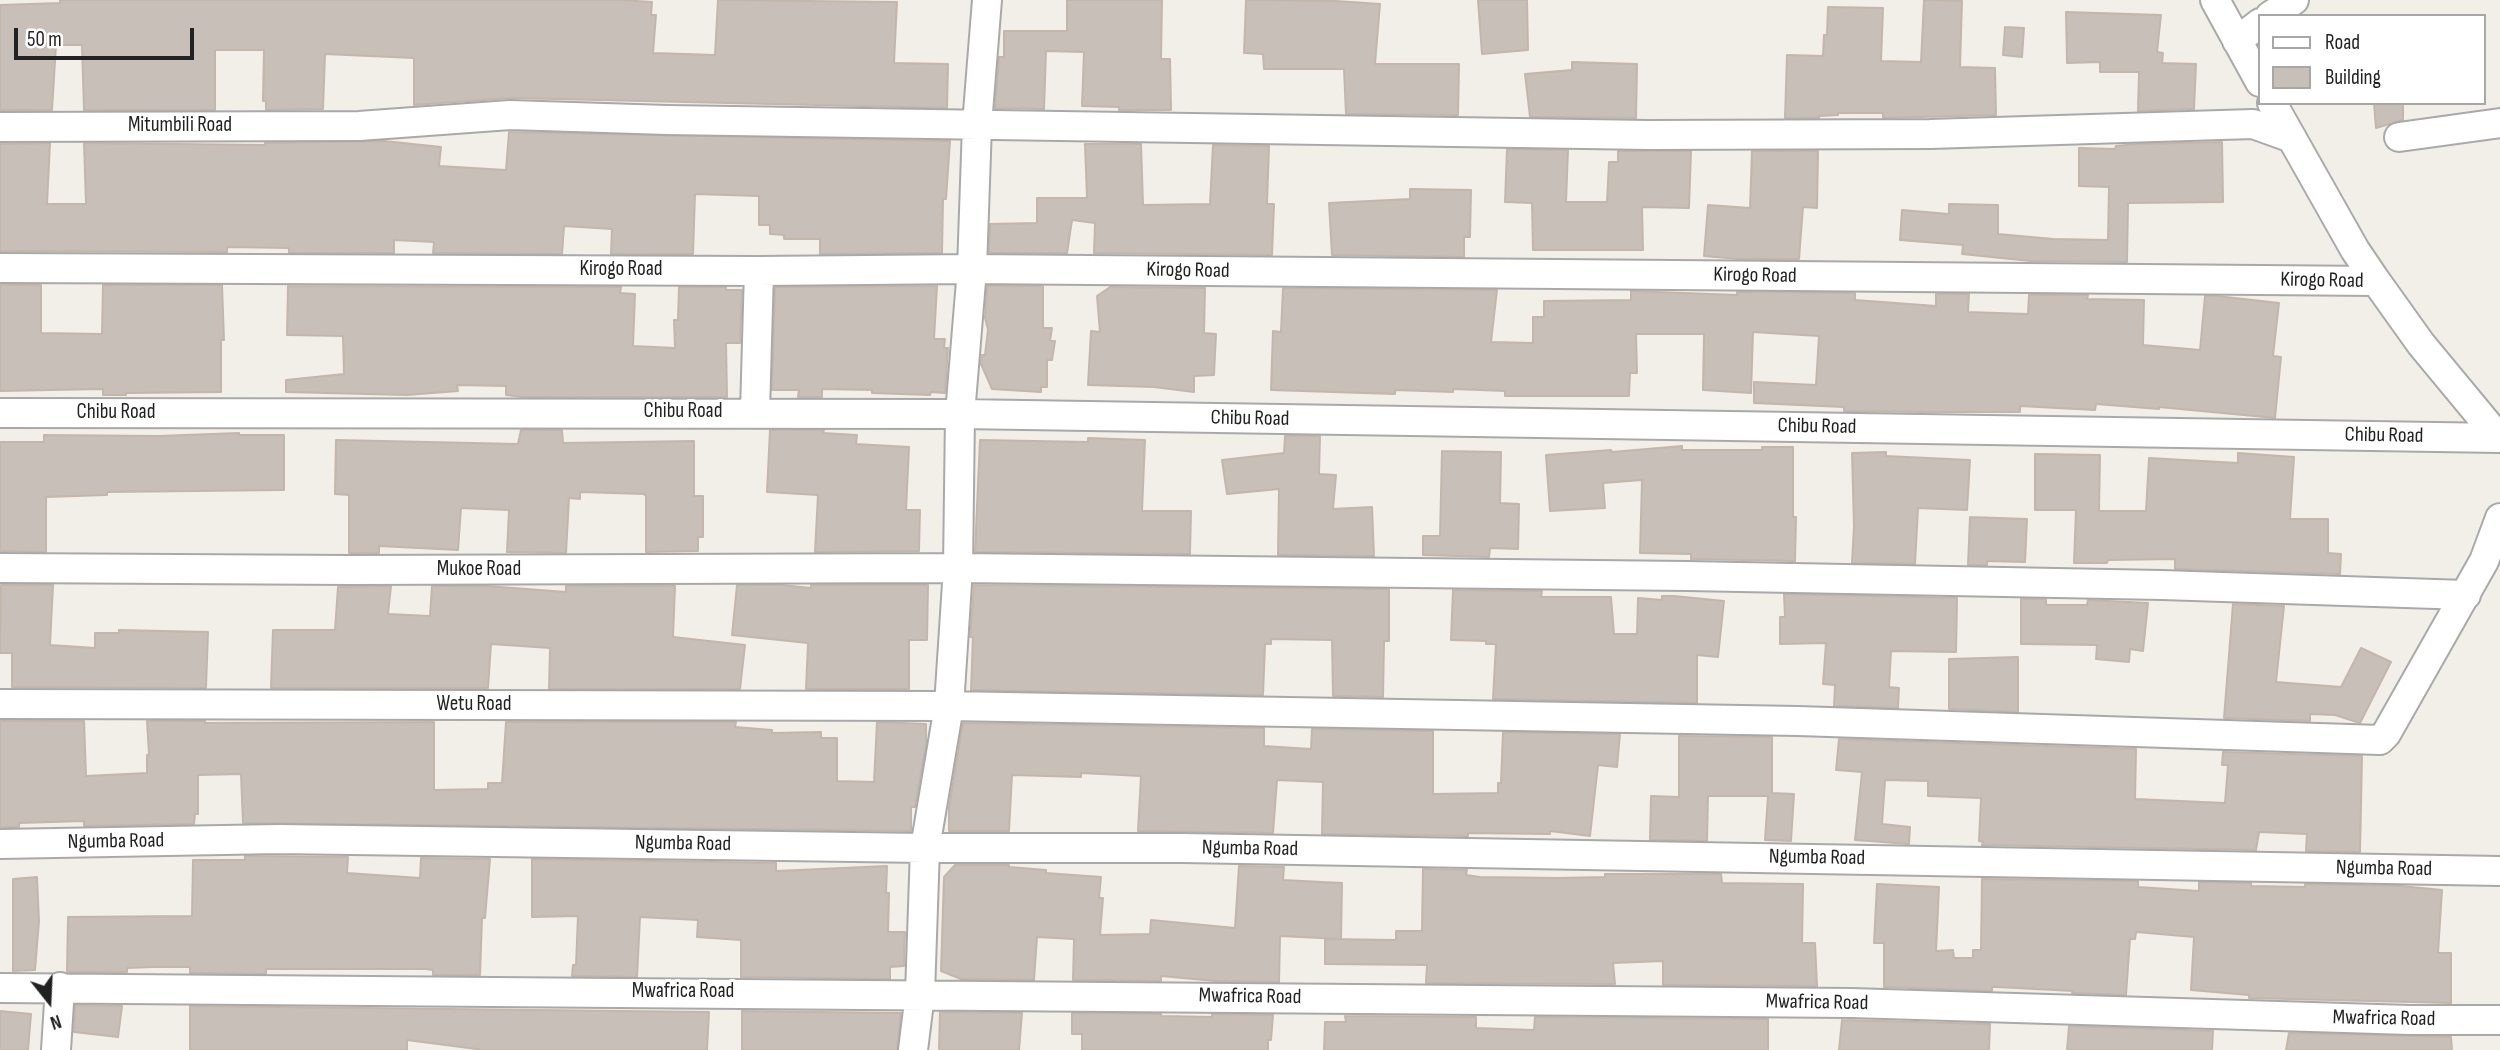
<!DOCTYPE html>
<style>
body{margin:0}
#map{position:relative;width:2500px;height:1050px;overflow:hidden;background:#f2efe9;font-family:"Sofia Sans Condensed",sans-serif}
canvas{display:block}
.legend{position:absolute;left:2258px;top:14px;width:228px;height:91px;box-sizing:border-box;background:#fff;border:2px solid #a7a7a7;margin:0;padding:9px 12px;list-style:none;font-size:21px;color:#222}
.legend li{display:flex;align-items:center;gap:14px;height:35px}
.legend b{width:35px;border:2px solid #a7a7a7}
.north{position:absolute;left:14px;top:966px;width:70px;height:70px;-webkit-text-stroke:5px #fff;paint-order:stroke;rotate:162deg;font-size:19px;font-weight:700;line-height:28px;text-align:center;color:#222}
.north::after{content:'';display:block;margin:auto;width:24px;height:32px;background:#222;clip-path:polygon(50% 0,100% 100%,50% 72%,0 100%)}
.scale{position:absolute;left:14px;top:28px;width:180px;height:32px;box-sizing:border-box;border:4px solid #222;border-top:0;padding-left:9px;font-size:21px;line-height:24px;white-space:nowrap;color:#222;-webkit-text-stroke:5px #fff;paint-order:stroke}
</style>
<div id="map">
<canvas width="2500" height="1050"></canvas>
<ul class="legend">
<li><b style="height:9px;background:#fff"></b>Road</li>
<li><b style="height:19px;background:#c7bfb8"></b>Building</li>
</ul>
<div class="north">N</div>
<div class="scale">50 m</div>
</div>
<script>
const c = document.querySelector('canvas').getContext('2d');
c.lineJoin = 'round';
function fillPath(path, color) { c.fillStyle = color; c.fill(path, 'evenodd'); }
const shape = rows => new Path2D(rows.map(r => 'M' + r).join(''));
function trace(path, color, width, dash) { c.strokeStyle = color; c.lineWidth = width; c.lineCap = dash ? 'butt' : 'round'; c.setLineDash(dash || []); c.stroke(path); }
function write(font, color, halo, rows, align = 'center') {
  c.font = font + ' "Sofia Sans Condensed",sans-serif'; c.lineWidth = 6; c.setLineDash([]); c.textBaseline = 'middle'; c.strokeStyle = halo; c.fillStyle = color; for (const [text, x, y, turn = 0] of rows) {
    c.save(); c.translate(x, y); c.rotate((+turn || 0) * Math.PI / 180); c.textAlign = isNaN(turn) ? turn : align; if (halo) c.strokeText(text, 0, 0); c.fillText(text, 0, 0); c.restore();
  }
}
const building = shape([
 [60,0,620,0,652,2,651,15,656,15,653,53,715,55,718,0,897,2,894,63,948,64,947,108,511,98,414,105,414,58,325,54,323,109,266,110,266,101,263,101,264,50,215,50,215,110,84,110,82,45,56,45,52,110,0,110,0,5,60,3,60,0],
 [1067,0,1162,0,1161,59,1170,59,1171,110,1119,110,1119,107,1082,106,1084,52,1046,51,1044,109,995,108,999,57,1004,57,1004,31,1067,31,1067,0],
 [1246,0,1336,1,1380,4,1375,64,1459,64,1458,115,1346,114,1344,69,1264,69,1263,54,1244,53,1246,0],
 [1478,0,1527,0,1528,50,1482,54,1478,0],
 [1924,0,1962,1,1960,67,1995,68,1996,115,1883,118,1883,113,1838,113,1838,115,1819,116,1819,118,1785,118,1787,55,1823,56,1824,35,1827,35,1828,7,1883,8,1881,61,1921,62,1924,0],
 [2066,12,2161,15,2157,52,2163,53,2162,63,2196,64,2194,109,2138,111,2139,72,2100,72,2100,62,2067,63,2066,12],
 [2005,27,2024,28,2022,57,2003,55,2005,27],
 [1572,62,1637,64,1636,118,1530,117,1525,74,1572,70,1572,62],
 [2374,103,2403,103,2403,120,2376,128,2374,103],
 [509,132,950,141,946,199,943,199,942,253,820,254,820,239,784,239,784,235,770,234,770,225,759,225,759,196,695,194,693,254,611,254,612,229,564,226,562,254,433,253,434,242,394,240,394,253,289,253,289,248,227,247,227,252,0,251,0,144,50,143,47,204,86,204,84,143,265,145,265,143,384,141,441,147,439,166,506,170,509,132],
 [2222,142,2223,202,2128,203,2127,262,2030,261,1962,254,1963,245,1900,240,1902,210,1949,214,1949,204,1998,205,1998,234,2053,239,2108,240,2109,187,2079,186,2079,148,2115,149,2116,146,2137,144,2222,142],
 [1085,144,1141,144,1143,205,1210,204,1213,145,1269,146,1267,204,1274,204,1272,255,1094,253,1095,223,1072,220,1067,253,989,253,990,224,1037,223,1037,198,1087,198,1085,144],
 [1507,149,1568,150,1566,202,1607,202,1609,162,1618,162,1618,151,1691,151,1689,208,1642,207,1643,250,1533,250,1532,203,1505,202,1507,149],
 [1752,151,1818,151,1817,208,1803,207,1799,259,1738,259,1704,256,1708,205,1750,208,1752,151],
 [1410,189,1471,190,1470,237,1464,237,1464,257,1332,255,1329,203,1410,199,1410,189],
 [0,285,41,285,41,333,102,334,103,285,222,285,224,340,221,340,221,392,126,393,126,395,103,395,103,389,0,391,0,285],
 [288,286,621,287,620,293,635,294,633,346,675,348,674,320,678,320,679,287,726,287,726,290,742,290,740,343,726,343,727,397,522,397,506,395,506,386,457,385,458,391,407,395,286,392,286,380,344,374,343,336,287,335,288,286],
 [937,286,934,339,945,339,944,348,948,348,945,393,931,392,930,395,872,393,872,390,822,389,822,397,798,397,799,390,772,390,775,287,937,286],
 [987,286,1043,286,1043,328,1052,328,1050,341,1055,341,1052,360,1047,360,1047,387,1041,387,1041,392,992,389,981,364,982,355,985,355,988,330,985,318,987,286],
 [1110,287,1205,288,1204,333,1216,334,1214,375,1194,376,1194,392,1154,387,1088,385,1091,331,1100,332,1097,296,1110,287],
 [1283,288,1497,290,1491,342,1533,343,1533,317,1544,317,1544,301,1631,300,1631,291,1737,295,1737,292,1855,293,1855,300,1936,306,1936,294,1969,294,1968,312,2028,314,2029,295,2088,295,2087,299,2144,300,2143,345,2200,350,2205,296,2217,296,2279,303,2273,356,2281,357,2275,418,2159,407,2159,409,2096,404,2095,410,2020,406,2020,412,1925,412,1844,411,1844,407,1754,403,1754,382,1816,385,1819,336,1753,332,1751,393,1703,390,1704,334,1636,334,1637,373,1630,373,1629,396,1505,396,1505,391,1453,389,1453,392,1395,390,1395,394,1271,390,1273,331,1281,332,1283,288],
 [521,430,562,430,563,443,694,441,694,496,703,496,703,537,698,537,698,551,646,552,646,496,644,494,580,492,580,499,569,498,566,553,507,552,509,510,461,508,458,550,379,546,379,553,349,553,349,495,335,494,336,440,518,444,521,430],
 [770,430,824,430,823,433,857,435,856,444,909,447,906,510,920,510,919,551,815,552,818,495,767,492,770,430],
 [239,433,239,435,284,435,284,490,107,492,107,495,46,497,46,552,0,551,0,442,44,442,44,435,158,436,239,433],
 [1285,436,1320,436,1319,474,1336,475,1333,509,1372,507,1374,556,1278,555,1279,489,1227,494,1222,460,1284,453,1285,436],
 [1088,438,1145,440,1142,511,1191,511,1190,554,975,552,980,440,1088,442,1088,438],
 [1682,446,1682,450,1762,450,1762,447,1793,447,1793,517,1796,517,1795,561,1691,559,1691,554,1640,553,1642,480,1603,483,1605,508,1550,511,1546,455,1611,450,1612,452,1682,446],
 [1442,451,1501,452,1500,503,1519,504,1518,549,1490,548,1489,557,1423,555,1423,536,1440,536,1442,451],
 [1886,452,1886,456,1970,460,1967,510,1918,508,1915,564,1852,563,1854,526,1852,453,1886,452],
 [2238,453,2294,457,2290,519,2328,519,2328,553,2341,554,2340,574,2175,569,2175,559,2108,560,2107,563,2074,563,2076,510,2035,510,2035,454,2100,455,2099,511,2146,511,2149,458,2238,463,2238,453],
 [1970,517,2027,519,2025,562,1987,561,1987,565,1968,565,1970,517],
 [1,585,53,585,50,645,95,648,95,633,119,633,119,630,208,632,206,688,12,687,12,653,0,653,1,585],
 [737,585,782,585,811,588,811,585,928,585,927,640,909,640,909,689,806,689,808,643,732,635,737,585],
 [974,585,1389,589,1389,641,1384,641,1383,697,1333,696,1332,640,1271,639,1271,644,1265,644,1263,695,971,690,973,637,970,637,974,585],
 [391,586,388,614,430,616,432,586,487,586,566,592,566,586,675,586,673,637,745,645,740,689,549,689,550,648,491,644,488,688,271,688,273,630,335,630,338,587,391,586],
 [1453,590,1542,591,1541,597,1611,597,1614,634,1637,634,1638,598,1662,600,1662,596,1674,596,1724,601,1718,657,1697,655,1697,703,1493,699,1496,644,1486,644,1486,641,1451,640,1453,590],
 [1784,594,1957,598,1956,652,1891,651,1889,687,1899,688,1898,708,1834,706,1835,685,1823,684,1826,643,1780,644,1780,617,1785,617,1784,594],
 [2021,599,2046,599,2046,605,2087,605,2088,600,2148,603,2143,651,2130,649,2129,662,2096,659,2097,645,2021,644,2021,599],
 [2233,604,2284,606,2276,682,2341,687,2361,648,2391,662,2360,723,2335,715,2310,714,2310,721,2224,718,2233,604],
 [2018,657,2018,712,1949,709,1949,659,2018,657],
 [0,721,84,721,86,776,147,773,147,755,149,755,147,721,205,721,205,723,434,722,434,790,488,789,488,783,502,783,506,722,736,722,735,727,772,730,772,733,821,732,821,738,837,738,837,781,874,782,877,722,926,724,926,744,915,807,911,807,911,831,243,823,241,774,198,775,198,814,195,814,194,824,84,826,84,821,19,823,19,827,0,827,0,721],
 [963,723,1264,728,1264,746,1311,749,1312,729,1433,731,1433,794,1498,793,1498,783,1501,783,1503,732,1620,734,1617,767,1598,765,1590,836,1550,831,1550,834,1468,833,1468,836,1322,834,1323,782,1277,780,1273,833,1138,831,1141,776,1081,773,1081,777,1012,775,1009,831,949,831,949,808,963,723],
 [1679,736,1772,737,1772,793,1794,794,1791,841,1765,840,1768,796,1708,796,1707,841,1650,840,1651,796,1679,797,1679,736],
 [1839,739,2136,749,2135,799,2225,803,2228,765,2222,765,2223,752,2362,756,2360,852,2306,851,2307,834,2259,832,2256,850,1982,845,1983,842,1979,841,1981,798,1928,796,1928,781,1885,780,1882,824,1910,827,1909,844,1855,840,1862,772,1836,770,1839,739],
 [245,856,348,857,347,873,420,878,421,858,490,859,485,918,482,918,480,975,433,975,433,970,426,969,266,969,266,974,190,973,190,967,153,967,127,968,127,972,67,972,68,917,192,916,193,860,245,860,245,856],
 [532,859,776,863,776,871,887,866,886,893,889,893,888,932,905,932,904,966,890,967,890,979,741,977,741,940,697,937,698,920,640,917,637,977,572,976,573,965,576,965,578,916,532,917,532,859],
 [955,865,1009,865,1009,867,1046,870,1046,873,1101,877,1099,898,1103,898,1100,935,1150,934,1151,920,1235,928,1239,866,1284,867,1283,880,1342,883,1341,939,1280,936,1279,982,1215,981,1161,976,1161,981,1073,980,1074,939,1037,937,1034,980,961,979,941,971,944,877,955,865],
 [1423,869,1467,870,1466,875,1480,877,1558,878,1605,877,1605,874,1721,874,1722,883,1803,884,1802,943,1815,943,1817,986,1663,985,1663,961,1613,963,1615,984,1426,983,1427,965,1325,964,1325,939,1396,940,1396,931,1422,931,1423,869],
 [37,877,39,921,35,970,13,971,13,879,37,877],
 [1982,879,2138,881,2138,887,2199,891,2199,882,2251,883,2251,886,2305,887,2305,884,2401,886,2442,890,2438,953,2451,953,2451,1003,2249,998,2249,995,2191,990,2194,937,2136,932,2135,939,2130,939,2126,995,2072,993,2073,991,1997,987,1992,987,1992,991,1884,987,1884,943,1874,943,1877,884,1939,887,1936,951,1953,950,1954,958,1973,958,1973,950,1981,950,1982,879],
 [75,1005,122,1006,118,1037,74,1032,75,1005],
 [190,1006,709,1012,707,1050,484,1050,407,1040,407,1050,190,1050,190,1006],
 [0,1011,31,1014,28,1050,0,1050,0,1011],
 [742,1011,901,1013,897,1050,742,1050,742,1011],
 [940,1012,1022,1013,1019,1050,939,1050,940,1012],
 [1072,1013,1161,1014,1161,1016,1212,1017,1212,1014,1273,1015,1271,1040,1268,1040,1268,1050,1082,1050,1082,1034,1072,1034,1072,1013],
 [1345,1016,1476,1017,1476,1028,1534,1030,1535,1017,1768,1019,1768,1050,1324,1050,1325,1022,1346,1022,1345,1016],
 [1842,1020,1990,1024,1989,1050,1839,1050,1842,1020],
 [2069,1026,2213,1031,2212,1050,2067,1050,2069,1026],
 [2289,1033,2451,1037,2452,1050,2286,1050,2289,1033]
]);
fillPath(building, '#c7bfb8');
trace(building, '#c4b6ab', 2);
const minor = shape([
 [2215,0,2260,82],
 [2270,16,2294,0],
 [2237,41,2260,23],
 [2272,103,2355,250,2376,281,2421,344,2498,437],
 [0,127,359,126,510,115,667,120,1649,135,1930,134,2253,124,2292,138],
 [2399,137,2500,123],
 [0,268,759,271,972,269,2376,281],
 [755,412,759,271],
 [0,413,960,414,2500,438],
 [0,568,351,570,958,568,1687,576,2162,585,2466,595],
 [0,704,949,706,1798,721,2380,740,2386,734,2484,561,2500,518],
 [0,844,279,839,925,848,1183,848,2500,871],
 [0,988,1851,1003,2410,1020,2500,1020],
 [56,1050,60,987],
 [913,1050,920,994,925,848,949,706,958,568,960,414,972,269,977,125,987,0]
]);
trace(minor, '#a9a9a9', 32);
trace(minor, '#fff', 28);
write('21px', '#222', '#fff', [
 ["Mitumbili Road",180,126],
 ["Kirogo Road",621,270],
 ["Kirogo Road",1188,271,1],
 ["Kirogo Road",1755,276,1],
 ["Kirogo Road",2322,281,1],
 ["Chibu Road",683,412],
 ["Chibu Road",116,413],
 ["Chibu Road",1250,419,1],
 ["Chibu Road",1817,427,1],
 ["Chibu Road",2384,436,1],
 ["Mukoe Road",479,570],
 ["Wetu Road",474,705],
 ["Ngumba Road",116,842,-1],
 ["Ngumba Road",683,844,1],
 ["Ngumba Road",1250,849,1],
 ["Ngumba Road",1817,858,1],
 ["Ngumba Road",2384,869,1],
 ["Mwafrica Road",683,992],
 ["Mwafrica Road",1250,997,1],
 ["Mwafrica Road",1817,1003,1],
 ["Mwafrica Road",2384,1019,1]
]);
</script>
